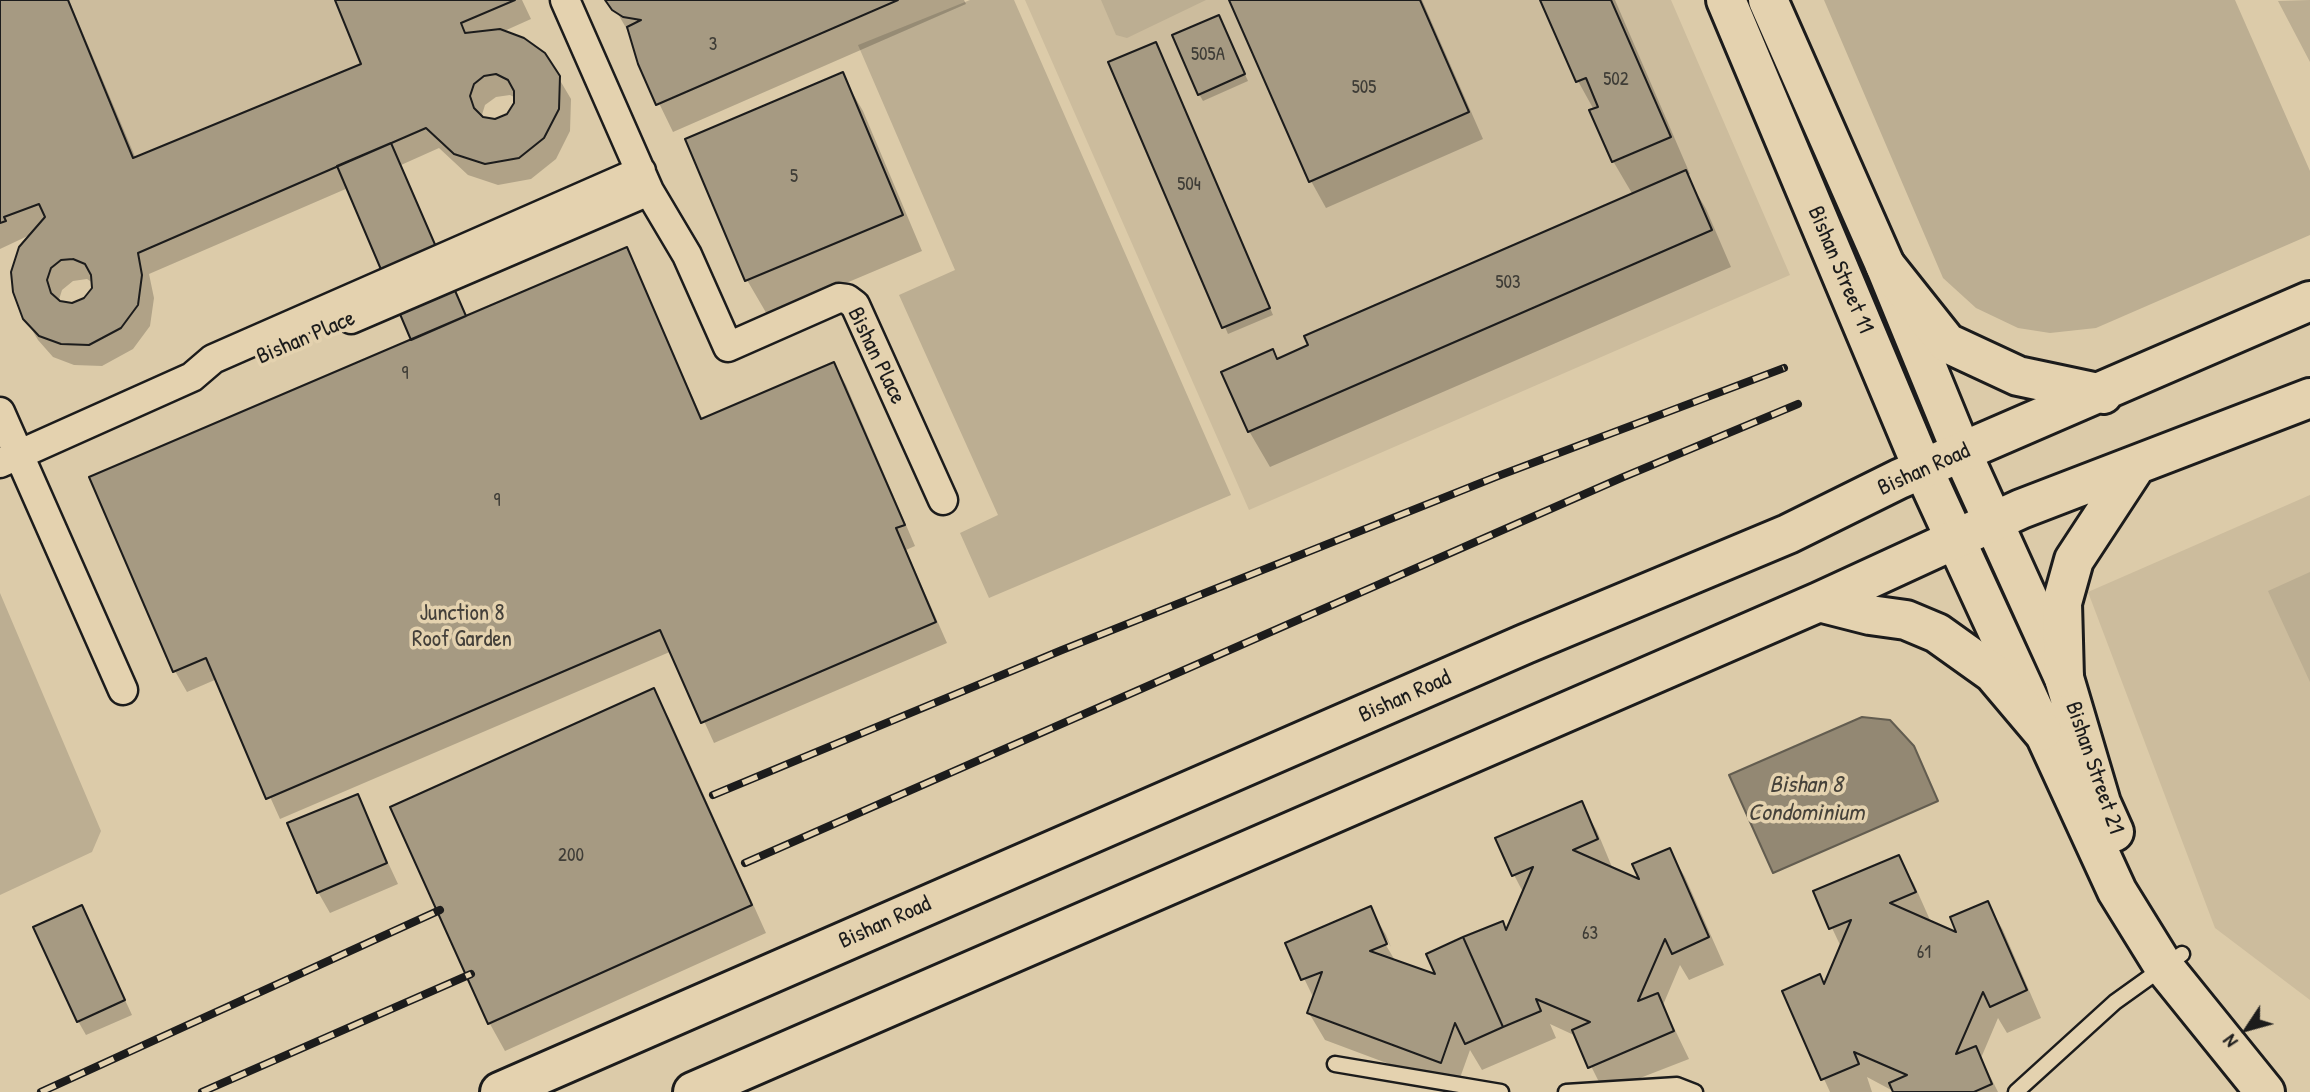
<!DOCTYPE html>
<style>
body{margin:0}
#map{position:relative;width:2310px;height:1092px;overflow:hidden;background:#dccba9;font-family:"Patrick Hand",sans-serif}
canvas{display:block}
.north{position:absolute;left:2212px;top:994px;width:70px;height:70px;-webkit-text-stroke:5px #e4d2af;paint-order:stroke;rotate:234deg;font-size:19px;font-weight:700;line-height:28px;text-align:center;color:#1c1c1c}
.north::after{content:'';display:block;margin:auto;width:24px;height:32px;background:#1c1c1c;clip-path:polygon(50% 0,100% 100%,50% 72%,0 100%)}
</style>
<div id="map">
<canvas width="2310" height="1092"></canvas>
<div class="north">N</div>
</div>
<script>
const c = document.querySelector('canvas').getContext('2d');
c.lineJoin = 'round';
function fillPath(path, color) { c.fillStyle = color; c.fill(path, 'evenodd'); }
const shape = rows => new Path2D(rows.map(r => 'M' + r).join(''));
function trace(path, color, width, dash) { c.strokeStyle = color; c.lineWidth = width; c.lineCap = dash ? 'butt' : 'round'; c.setLineDash(dash || []); c.stroke(path); }
function write(font, color, halo, rows, align = 'center') {
  c.font = font + ' "Patrick Hand",sans-serif'; c.lineWidth = 7; c.setLineDash([]); c.textBaseline = 'middle'; c.strokeStyle = halo; c.fillStyle = color; for (const [text, x, y, turn = 0] of rows) {
    c.save(); c.translate(x, y); c.rotate((+turn || 0) * Math.PI / 180); c.textAlign = isNaN(turn) ? turn : align; if (halo) c.strokeText(text, 0, 0); c.fillText(text, 0, 0); c.restore();
  }
}
fillPath(shape([
 [0,0,424,0,402,57,128,178],
 [1025,0,1671,0,1790,275,1249,510],
 [2310,495,2310,1000,2215,928,2088,592]
]), '#ccbc9d');
fillPath(shape([
 [970,0,1014,0,1231,495,989,598,960,533,998,515,899,295,955,270,858,45],
 [1101,0,1206,0,1127,38,1116,35],
 [1824,0,2235,0,2310,171,2310,235,2096,328,2050,333,2018,328,1976,308,1943,278],
 [2310,0,2310,62,2278,1],
 [2310,572,2310,682,2268,591],
 [0,593,101,831,92,852,0,895]
]), '#bcae92');
const water = shape([
 [1862,717,1890,720,1914,746,1938,801,1773,873,1729,775,1862,717]
]);
fillPath(water, '#938873');
trace(water, '#635d50', 2);
fillPath(shape([
 [0,0,69,0,136,159,364,65,336,0,522,0,531,19,502,32,558,77,571,99,570,131,556,159,531,179,498,185,468,175,439,148,401,165,467,317,626,249,703,420,834,364,846,385,915,546,906,550,947,643,714,743,672,651,280,819,217,679,187,692,175,671,91,478,413,341,348,188,149,274,154,298,150,326,133,349,102,366,74,365,53,357,38,340,25,318,34,233,0,249],
 [510,95,516,98,516,104,508,116,495,121,481,118,485,105,496,97],
 [87,279,93,283,93,288,85,300,73,305,58,303,62,290,73,281],
 [610,0,964,0,966,4,673,132,640,64,633,40],
 [1231,0,1422,0,1483,139,1326,208,1311,181],
 [1542,0,1615,0,1690,174,1686,175,1706,209,1731,267,1270,467,1249,431,1273,351,1278,360,1633,195,1613,161,1592,111,1594,110,1578,81],
 [1222,24,1248,81,1203,101,1199,94],
 [1159,51,1273,315,1228,334,1111,63],
 [842,75,863,111,922,251,768,316,747,280],
 [653,690,669,718,766,933,505,1051,490,1024,392,808],
 [357,796,398,884,330,913,318,892],
 [1581,804,1597,831,1612,867,1609,868,1642,882,1669,850,1685,877,1724,965,1689,980,1680,965,1663,1005,1689,1059,1604,1092,1576,1036,1550,1024,1556,1038,1482,1070,1470,1050,1456,1089,1325,1040,1309,1013,1314,999,1287,943,1370,908,1386,935,1391,947,1384,935,1381,937,1396,962,1438,977,1507,933,1524,894,1514,875],
 [1898,857,1914,884,1930,920,1927,921,1960,935,1987,903,2003,930,2041,1018,2007,1033,1998,1018,1981,1058,1998,1092,1895,1092,1867,1077,1872,1092,1830,1092,1784,992,1825,986,1841,947,1815,892],
 [89,922,132,1015,86,1035,78,1021]
]), '#0003');
const building = shape([
 [0,0,68,0,133,158,361,64,335,0,515,0,461,23,465,33,500,29,524,38,545,53,560,76,559,109,544,138,519,158,485,164,454,154,426,128,138,253,142,275,138,305,121,328,89,345,61,344,39,336,23,319,13,292,11,272,19,247,45,217,39,204,4,217,6,221,0,223,0,0],
 [496,74,508,80,514,91,514,103,507,114,495,119,483,117,474,108,470,96,474,84,484,76,496,74],
 [73,259,85,264,91,275,92,288,84,298,72,303,60,301,51,293,47,280,51,268,61,260,73,259],
 [605,0,898,0,656,105,638,64,627,27,641,20,623,17,612,10,605,0],
 [1229,0,1420,0,1469,112,1309,182,1229,0],
 [1540,0,1611,0,1671,137,1612,162,1589,110,1598,107,1586,78,1576,82,1540,0],
 [1219,15,1245,74,1198,95,1172,35,1219,15],
 [1156,42,1270,308,1222,328,1108,62,1156,42],
 [843,72,903,215,745,281,685,139,843,72],
 [391,143,466,316,411,340,337,166,391,143],
 [1686,170,1712,230,1248,432,1221,372,1273,349,1277,359,1308,345,1304,336,1686,170],
 [627,247,701,419,834,362,905,525,896,528,936,622,701,723,660,630,266,799,206,658,173,672,89,477,627,247],
 [654,688,752,905,488,1024,390,807,654,688],
 [358,794,387,863,317,893,287,823,358,794],
 [1582,801,1598,839,1573,850,1639,879,1632,864,1670,848,1709,937,1672,954,1665,939,1638,1001,1658,993,1674,1031,1588,1068,1572,1030,1590,1022,1536,999,1541,1011,1503,1027,1463,937,1503,921,1506,930,1533,867,1512,876,1495,838,1582,801],
 [1899,855,1916,892,1890,903,1956,932,1950,917,1988,901,2027,990,1990,1007,1983,992,1956,1054,1976,1046,1992,1084,1974,1092,1893,1092,1889,1083,1907,1075,1854,1052,1859,1064,1821,1080,1782,991,1820,974,1824,984,1851,920,1829,929,1813,891,1899,855],
 [82,905,125,1000,77,1022,33,927,82,905],
 [1371,906,1387,944,1370,951,1435,974,1426,954,1463,937,1503,1027,1465,1044,1455,1023,1441,1063,1307,1013,1322,972,1301,980,1285,943,1371,906]
]);
fillPath(building, '#a69a82');
trace(building, '#1c1c1c', 2);
const lane = shape([
 [1335,1064,1501,1092],
 [1566,1092,1677,1085,1695,1092],
 [2016,1092,2115,1002,2182,954]
]);
const street = shape([
 [565,0,649,191,687,255,728,347,839,298,847,299,855,305,943,500],
 [351,319,649,191],
 [0,412,123,690],
 [0,463,192,377,213,359,641,171]
]);
const secondary = shape([
 [1726,0,1923,469,2117,891,2164,967,2265,1092],
 [1768,0,1885,265,1962,453,2064,678,2101,803,2114,832]
]);
const primary = shape([
 [1885,265,1947,343,2018,376,2103,394],
 [1819,602,1870,615,1906,620,1937,633,1993,673,2042,731],
 [2064,678,2062,603,2074,560,2135,467],
 [500,1092,1525,644,1788,534,1899,479,2310,301],
 [693,1092,1819,602,2021,509,2310,398]
]);
trace(lane, '#1c1c1c', 19);
trace(street, '#1c1c1c', 33);
trace(secondary, '#1c1c1c', 44);
trace(primary, '#1c1c1c', 44);
trace(lane, '#e4d2af', 14);
trace(street, '#e4d2af', 28);
trace(secondary, '#e4d2af', 38);
trace(primary, '#e4d2af', 38);
const rail = shape([
 [713,795,1062,650,1498,476,1784,368],
 [745,863,1621,478,1798,404],
 [41,1092,440,910],
 [202,1092,471,974]
]);
trace(rail, '#1c1c1c', 8);
trace(rail, '#e4d2af', 5, [16]);
write('19px', '#3e3c36', null, [
 ["3",713,45],
 ["505A",1208,55],
 ["502",1616,80],
 ["505",1364,88],
 ["5",794,177],
 ["504",1189,185],
 ["503",1508,283],
 ["9",405,374],
 ["9",497,501],
 ["200",571,856],
 ["63",1590,934],
 ["61",1924,953]
]);
write('23px', '#1c1c1c', '#e4d2af', [
 ["Bishan Street 11",1840,270,67],
 ["Bishan Place",306,338,-23],
 ["Bishan Place",876,356,64],
 ["Bishan Road",1924,470,-24],
 ["Bishan Road",1405,697,-24],
 ["Bishan Street 21",2094,768,71],
 ["Bishan Road",885,923,-24]
]);
write('23px', '#44403a', '#e4d2af', [
 ["Junction 8",462,614],
 ["Roof Garden",462,640]
]);
write('italic 24px', '#46423a', '#e4d2af', [
 ["Bishan 8",1806,786],
 ["Condominium",1806,814]
]);
</script>
